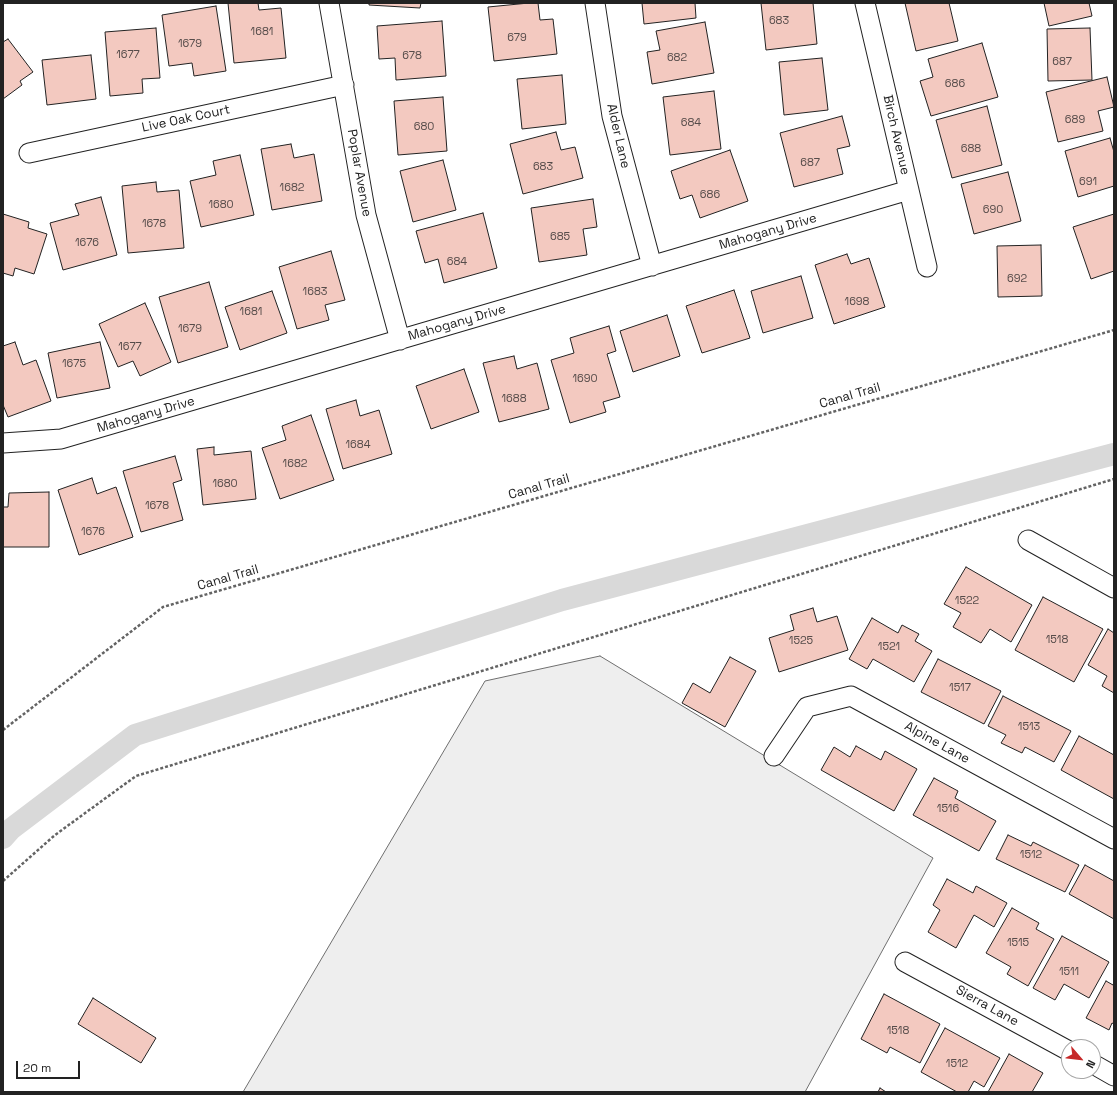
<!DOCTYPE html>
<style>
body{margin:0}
#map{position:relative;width:1117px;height:1095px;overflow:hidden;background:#fff;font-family:"Space Grotesk",sans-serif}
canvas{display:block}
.frame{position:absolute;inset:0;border:4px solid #222;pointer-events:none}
.north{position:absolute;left:1061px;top:1039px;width:40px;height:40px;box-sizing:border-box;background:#fff;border:1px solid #a7a7a7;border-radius:50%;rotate:118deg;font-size:11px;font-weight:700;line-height:16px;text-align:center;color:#222}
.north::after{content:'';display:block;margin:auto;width:14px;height:18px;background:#c62828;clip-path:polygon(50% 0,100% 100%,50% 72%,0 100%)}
.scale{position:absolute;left:16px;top:1061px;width:64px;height:18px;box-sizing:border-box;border:2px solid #222;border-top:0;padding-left:5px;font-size:12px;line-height:14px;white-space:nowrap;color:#222;-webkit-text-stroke:3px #fff;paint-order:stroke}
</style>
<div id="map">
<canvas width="1117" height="1095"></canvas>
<div class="frame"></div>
<div class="north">N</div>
<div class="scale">20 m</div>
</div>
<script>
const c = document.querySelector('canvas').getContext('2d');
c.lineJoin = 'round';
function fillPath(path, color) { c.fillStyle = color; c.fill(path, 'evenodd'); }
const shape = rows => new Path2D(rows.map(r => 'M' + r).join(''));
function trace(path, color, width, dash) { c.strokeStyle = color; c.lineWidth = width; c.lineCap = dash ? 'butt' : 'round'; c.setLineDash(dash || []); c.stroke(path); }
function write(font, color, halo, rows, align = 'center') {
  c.font = font + ' "Space Grotesk",sans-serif'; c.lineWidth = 3; c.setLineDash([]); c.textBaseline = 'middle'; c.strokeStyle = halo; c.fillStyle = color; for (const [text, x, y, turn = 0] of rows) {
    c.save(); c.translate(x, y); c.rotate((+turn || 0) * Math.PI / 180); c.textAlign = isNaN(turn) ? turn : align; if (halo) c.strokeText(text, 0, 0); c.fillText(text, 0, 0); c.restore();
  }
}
const green = shape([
 [600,656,933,858,805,1092,243,1092,485,681,600,656]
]);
fillPath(green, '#eee');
trace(green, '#6f6f6f', 1);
trace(shape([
 [3,838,11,829,135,735,562,600,1114,454]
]), '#d9d9d9', 22);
const building = shape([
 [228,3,258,3,259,10,281,8,286,58,234,63,228,3],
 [369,3,421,3,420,8,369,5,369,3],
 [529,3,538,3,540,20,553,19,557,54,494,61,488,7,529,3],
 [642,3,695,3,696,18,644,24,642,3],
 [761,3,813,3,817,44,766,50,761,3],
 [905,3,949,3,958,41,916,51,905,3],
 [1044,3,1089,3,1092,16,1049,26,1044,3],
 [216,6,226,71,194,76,192,63,169,66,162,15,216,6],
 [442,21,446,76,396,80,395,58,379,59,377,26,442,21],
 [705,22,714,73,652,84,647,52,660,50,656,31,705,22],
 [156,28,160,78,142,79,143,93,110,96,105,32,156,28],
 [1090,28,1092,80,1048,81,1047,29,1090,28],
 [8,39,33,72,20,81,22,85,3,99,3,42,8,39],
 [982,43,998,97,931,116,920,81,933,77,928,59,982,43],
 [91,55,96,99,47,105,42,60,91,55],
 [822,58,828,110,784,115,779,62,822,58],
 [562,75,566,124,522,129,517,79,562,75],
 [1107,77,1114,107,1098,111,1103,131,1058,142,1046,92,1107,77],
 [714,91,721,149,670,155,663,97,714,91],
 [443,97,447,151,398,155,394,101,443,97],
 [987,106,1002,165,952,178,936,120,987,106],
 [842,116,850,146,837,149,843,174,794,187,780,133,842,116],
 [556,132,561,150,575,147,583,178,523,194,510,144,556,132],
 [1110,138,1114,152,1114,186,1078,197,1065,151,1110,138],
 [291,144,294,158,314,154,322,201,272,210,261,149,291,144],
 [730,150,748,201,700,218,692,195,680,199,671,171,730,150],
 [240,155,254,215,201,227,190,181,216,175,213,161,240,155],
 [443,160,456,210,413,222,400,171,443,160],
 [1008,172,1021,221,974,234,961,184,1008,172],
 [156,182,157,192,179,190,184,248,128,253,122,186,156,182],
 [101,197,117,255,63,270,50,223,79,215,75,204,101,197],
 [593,199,597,227,583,229,587,255,539,262,531,208,593,199],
 [483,213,497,268,444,283,438,259,425,263,416,231,483,213],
 [3,214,29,222,28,228,47,234,34,274,15,268,13,276,3,273,3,214],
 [1114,214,1114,271,1091,279,1073,227,1114,214],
 [1041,245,1042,296,998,297,997,246,1041,245],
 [331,251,345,300,325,305,329,320,297,329,279,267,331,251],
 [847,254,851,264,869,258,885,307,834,324,815,265,847,254],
 [801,276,813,318,763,333,751,291,801,276],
 [209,282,228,347,178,363,159,297,209,282],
 [734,290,750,338,702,353,686,306,734,290],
 [272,291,287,333,240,350,225,307,272,291],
 [145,303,171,362,140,376,133,361,118,367,99,324,145,303],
 [667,315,680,356,633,372,620,331,667,315],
 [609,326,616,351,607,354,620,397,603,402,606,412,570,423,551,360,574,353,570,338,609,326],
 [15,342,23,365,36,360,51,401,8,417,3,405,3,346,15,342],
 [100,342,110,388,57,398,48,353,100,342],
 [514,356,517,369,537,363,549,409,499,422,483,363,514,356],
 [464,369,479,412,431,429,416,386,464,369],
 [356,400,360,416,379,410,392,454,343,469,326,409,356,400],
 [311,415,334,480,280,499,262,448,286,440,282,426,311,415],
 [214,447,214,455,251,451,256,499,203,505,197,449,214,447],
 [175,456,182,480,173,483,183,520,141,532,123,471,175,456],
 [92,478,97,494,116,487,133,537,79,555,58,490,92,478],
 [49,492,49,547,3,547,3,507,8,507,9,493,49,492],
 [966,567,1032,605,1011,642,990,629,981,643,953,627,961,613,944,604,966,567],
 [1043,597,1103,629,1074,682,1015,650,1043,597],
 [813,608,817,622,837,616,848,650,779,672,769,638,794,630,790,615,813,608],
 [872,618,898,633,902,625,919,634,915,641,932,651,914,682,873,659,867,669,849,659,872,618],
 [1108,629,1114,633,1114,693,1102,686,1107,676,1088,665,1108,629],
 [730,657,756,671,725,727,682,703,693,683,710,693,730,657],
 [938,659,1001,691,984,724,921,692,938,659],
 [1003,696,1071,731,1054,762,1025,747,1022,753,1001,743,1006,735,988,726,1003,696],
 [1079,736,1114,755,1114,799,1061,770,1079,736],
 [856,746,881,760,885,751,917,769,894,811,821,770,834,747,850,757,856,746],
 [934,778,958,791,955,798,996,821,979,851,913,815,934,778],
 [1008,835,1031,846,1033,842,1079,865,1065,892,996,859,1008,835],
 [1085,865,1114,881,1114,919,1069,894,1085,865],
 [947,879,973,893,976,886,1007,903,994,927,974,915,956,948,928,932,940,910,933,905,947,879],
 [1012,908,1039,923,1036,929,1054,939,1028,986,1007,974,1011,967,986,953,1012,908],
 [1062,936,1109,962,1089,998,1064,984,1055,1000,1033,988,1062,936],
 [1106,981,1113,985,1114,983,1114,1024,1112,1023,1109,1030,1086,1018,1106,981],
 [884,994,940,1024,920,1063,890,1047,887,1053,861,1039,884,994],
 [93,998,156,1038,141,1063,78,1024,93,998],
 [945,1028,1000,1058,984,1087,974,1081,968,1092,957,1092,921,1072,945,1028],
 [1009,1054,1043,1073,1032,1092,988,1092,1009,1054],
 [880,1088,886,1092,878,1092,880,1088]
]);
fillPath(building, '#f3c9c0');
trace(building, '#222', 1);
const street = shape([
 [329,3,366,215,400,340],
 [595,3,612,116,652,266],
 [865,3,927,267],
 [29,153,344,85],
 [3,443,61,439,909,190],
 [1028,540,1114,588],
 [774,756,807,707,851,696,1114,839],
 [905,962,1069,1051],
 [1093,1064,1114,1076]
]);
trace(street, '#222', 21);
trace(shape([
 [3,730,163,607,1114,330],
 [3,881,55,835,136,776,1114,479]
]), '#646464', 2.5, [3, 2]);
trace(street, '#fff', 19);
write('11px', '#564c4a', null, [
 ["683",779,21],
 ["1681",262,32],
 ["679",517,38],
 ["1679",190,44],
 ["1677",128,55],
 ["678",412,56],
 ["682",677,58],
 ["687",1062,62],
 ["686",955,84],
 ["689",1075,120],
 ["684",691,123],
 ["680",424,127],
 ["688",971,149],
 ["687",810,163],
 ["683",543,167],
 ["691",1088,182],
 ["1682",292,188],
 ["686",710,195],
 ["1680",221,205],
 ["690",993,210],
 ["1678",154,224],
 ["685",560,237],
 ["1676",87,243],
 ["684",457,262],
 ["692",1017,279],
 ["1683",315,292],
 ["1698",857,302],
 ["1681",251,312],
 ["1679",190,329],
 ["1677",130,347],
 ["1675",74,364],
 ["1690",585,379],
 ["1688",514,399],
 ["1684",358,445],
 ["1682",295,464],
 ["1680",225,484],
 ["1678",157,506],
 ["1676",93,532],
 ["1522",967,601],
 ["1518",1057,640],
 ["1525",801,641],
 ["1521",889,647],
 ["1517",960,688],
 ["1513",1029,727],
 ["1516",948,809],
 ["1512",1031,855],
 ["1515",1018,943],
 ["1511",1069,972],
 ["1518",898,1031],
 ["1512",957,1064]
]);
write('13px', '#222', '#fff', [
 ["Live Oak Court",186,119,-12],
 ["Birch Avenue",896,135,77],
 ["Alder Lane",618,136,77],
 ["Poplar Avenue",359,173,80],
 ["Mahogany Drive",768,232,-16],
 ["Mahogany Drive",457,323,-16],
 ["Canal Trail",850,396,-16],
 ["Mahogany Drive",146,415,-16],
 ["Canal Trail",539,487,-16],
 ["Canal Trail",228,578,-16],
 ["Alpine Lane",937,743,29],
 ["Sierra Lane",987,1006,29]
]);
</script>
